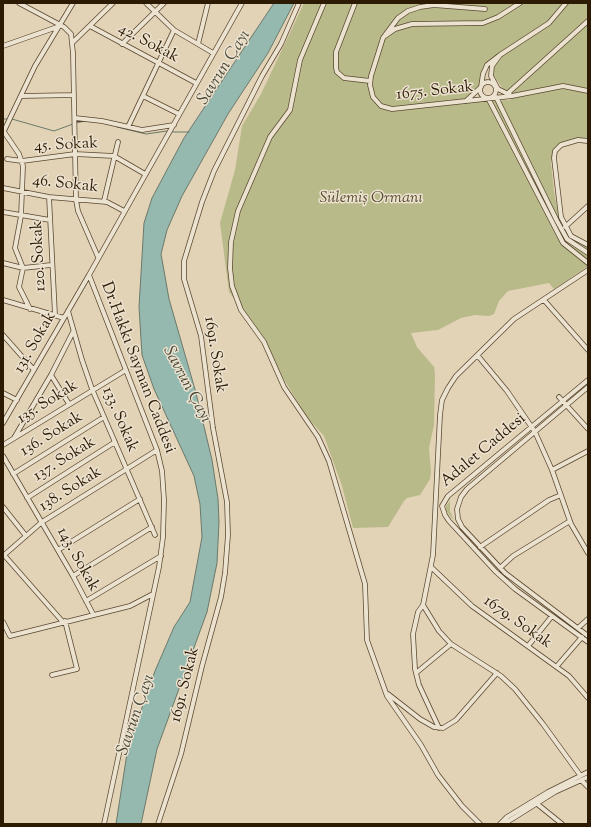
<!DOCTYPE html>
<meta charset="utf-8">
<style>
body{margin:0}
#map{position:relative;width:591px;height:827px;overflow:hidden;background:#e2d2b6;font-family:"Sorts Mill Goudy",serif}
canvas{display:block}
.frame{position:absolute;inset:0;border:4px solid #2d1a03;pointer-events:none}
</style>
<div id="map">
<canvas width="591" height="827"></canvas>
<div class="frame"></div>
</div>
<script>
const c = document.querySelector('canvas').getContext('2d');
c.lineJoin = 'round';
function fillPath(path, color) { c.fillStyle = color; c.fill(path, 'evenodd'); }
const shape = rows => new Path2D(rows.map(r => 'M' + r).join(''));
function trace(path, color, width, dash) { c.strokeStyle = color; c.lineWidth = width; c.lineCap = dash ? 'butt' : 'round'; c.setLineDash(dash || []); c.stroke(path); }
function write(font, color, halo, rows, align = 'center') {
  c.font = font + ' "Sorts Mill Goudy",serif'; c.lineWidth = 3; c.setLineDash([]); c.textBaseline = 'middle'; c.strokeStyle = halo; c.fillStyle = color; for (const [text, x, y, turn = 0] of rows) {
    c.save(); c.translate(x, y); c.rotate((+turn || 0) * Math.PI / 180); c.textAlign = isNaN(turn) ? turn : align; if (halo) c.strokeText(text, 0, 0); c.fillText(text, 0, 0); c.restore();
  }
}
fillPath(shape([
 [304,3,588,3,588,139,577,138,561,144,553,153,551,163,554,191,560,223,571,240,588,248,588,266,554,289,549,283,508,291,499,301,494,314,489,316,475,315,461,318,438,330,411,333,417,347,434,367,435,374,434,425,429,448,431,472,430,479,420,495,407,498,404,501,388,527,353,528,342,486,324,436,307,417,283,378,263,336,229,292,220,223,235,170,242,126,261,94],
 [483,68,493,68,494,76,503,89,513,93,510,100,471,102,470,95,479,85],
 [450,501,450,511,454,520,493,565,569,626,496,568,446,511,446,506]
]), '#b9ba8a');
const water = shape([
 [274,3,294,3,268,53,228,114,182,196,167,230,161,254,169,299,196,393,212,460,218,499,219,522,217,563,207,612,157,749,141,824,116,824,128,747,155,671,174,627,190,602,202,537,200,504,194,476,154,389,142,355,139,307,144,223,152,198,184,138,274,3]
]);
fillPath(water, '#95b8af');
trace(water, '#6b796a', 1);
trace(shape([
 [3,119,9,119],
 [12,119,54,131,73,124],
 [76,123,85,121],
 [117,127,146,134,167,131],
 [172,132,189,132]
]), '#6b796a', 1);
const minor = shape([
 [19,3,64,27,71,34,73,53,76,200,78,211,98,257],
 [146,3,174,30,213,53],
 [324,3,300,60,290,110,270,137,238,211,231,242,230,268,232,286,241,310,264,342,284,387,318,437,329,461,365,584,367,640,387,696,421,745,438,775,462,806,480,824],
 [355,3,336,52,336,68,337,72,344,78,370,81],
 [90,26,196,83],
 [385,36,395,29,412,24,483,23,498,17,520,3],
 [72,43,113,3],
 [122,44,164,3],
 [198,44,208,3],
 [3,46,60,26],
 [500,55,549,23,566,3],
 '480 90a8 8 0 1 1 16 0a8 8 0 1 1-16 0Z',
 [507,94,588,21],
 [21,96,74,95],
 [143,96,179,114],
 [512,96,563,86,588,91],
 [496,97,557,221,567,239,588,253],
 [488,98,563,243,588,263],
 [466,101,481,87,483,74,487,65,500,55,492,66,491,76,498,89,512,96,392,109,381,106,373,97,370,85,371,76,383,38,398,18,408,11,420,7,434,5,485,9],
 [75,118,102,121,142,130,174,125],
 [128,127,174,30],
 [4,132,19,154,23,166,21,216,15,248,23,268,19,287,30,309],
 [3,133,35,66,73,3],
 [588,141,578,140,561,145,555,151,554,158,561,217,571,236,588,245],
 [7,159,22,161,75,154,114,156,145,174],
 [3,188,49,197,107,202,124,211],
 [49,197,55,315],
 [104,201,118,142],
 [3,212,50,220],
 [565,227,588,206],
 [3,263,23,268,51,265],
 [3,300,64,318],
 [544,300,588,350],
 [68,311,82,360,92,389,155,535],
 [3,335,34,370],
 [478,356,507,391,535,432,552,470,571,524,588,553],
 [51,375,69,404],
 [588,380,448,496,442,506,445,515,449,521,495,571,515,589,588,642],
 [588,387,467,489,461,497,457,509,458,519,462,527,505,573,588,636],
 [3,393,17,400],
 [559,397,588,429],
 [3,423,89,275],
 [14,438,51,375,73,332],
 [3,445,126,370],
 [3,456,73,576,93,614],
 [552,470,588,451],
 [13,474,104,417],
 [27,498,115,442],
 [3,507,26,536],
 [480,547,549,500,561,495],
 [58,550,140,499],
 [4,555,62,621],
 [3,556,42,522,157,450],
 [431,567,472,606,569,676,588,698],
 [500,568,513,556,570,521],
 [73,576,152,527],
 [86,601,161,556],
 [423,605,418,612,413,634,415,669,419,685,439,728],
 [3,622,10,636,130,606,153,594],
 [578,628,588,619],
 [528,646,552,616],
 [557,666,582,637],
 [416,673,451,644],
 [52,675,77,669,65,621],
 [388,694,420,719,434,727,443,728,456,720,497,673],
 [580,775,543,724,515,689,501,676,451,644,439,631,423,605,433,555,440,415,442,400,448,388,456,376,514,319,588,270],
 [581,780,588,787],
 [536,803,562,824],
 [104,824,159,567,163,537,164,500,162,471,157,450,89,275,242,3],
 [158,824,181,754,202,666,221,597,225,573,228,535,227,502,213,428,201,336,184,279,184,261,202,202,214,171,262,76,281,44,299,3],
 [500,824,507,817,548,792,588,772],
 [504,824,555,792,588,777]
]);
trace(minor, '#5a4830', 5.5);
trace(minor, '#ece2d0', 4);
write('16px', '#2d1a03', '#ece2d0', [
 ["42. Sokak",148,44,28],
 ["1675. Sokak",435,92,-6],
 ["45. Sokak",66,146,-3],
 ["46. Sokak",65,185,6],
 ["120. Sokak",40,256,-93],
 ["131. Sokak",36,343,-60],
 ["1691. Sokak",214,355,81],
 ["Dr.Hakkı Sayman Caddesi",137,368,69],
 ["135. Sokak",48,403,-32],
 ["133. Sokak",119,420,67],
 ["136. Sokak",52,435,-32],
 ["Adalet Caddesi",484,451,-40],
 ["137. Sokak",65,460,-32],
 ["138. Sokak",71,490,-32],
 ["143. Sokak",77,560,61],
 ["1679. Sokak",517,623,35],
 ["1691. Sokak",186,685,-76]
]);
write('italic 16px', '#574a2c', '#ece2d0', [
 ["Sülemiş Ormanı",371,199]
]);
write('italic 17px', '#4c4937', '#ece2d0', [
 ["Savrun Çayı",225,68,-58],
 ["Savrun Çayı",186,385,62],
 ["Savrun Çayı",137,715,-71]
]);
</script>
